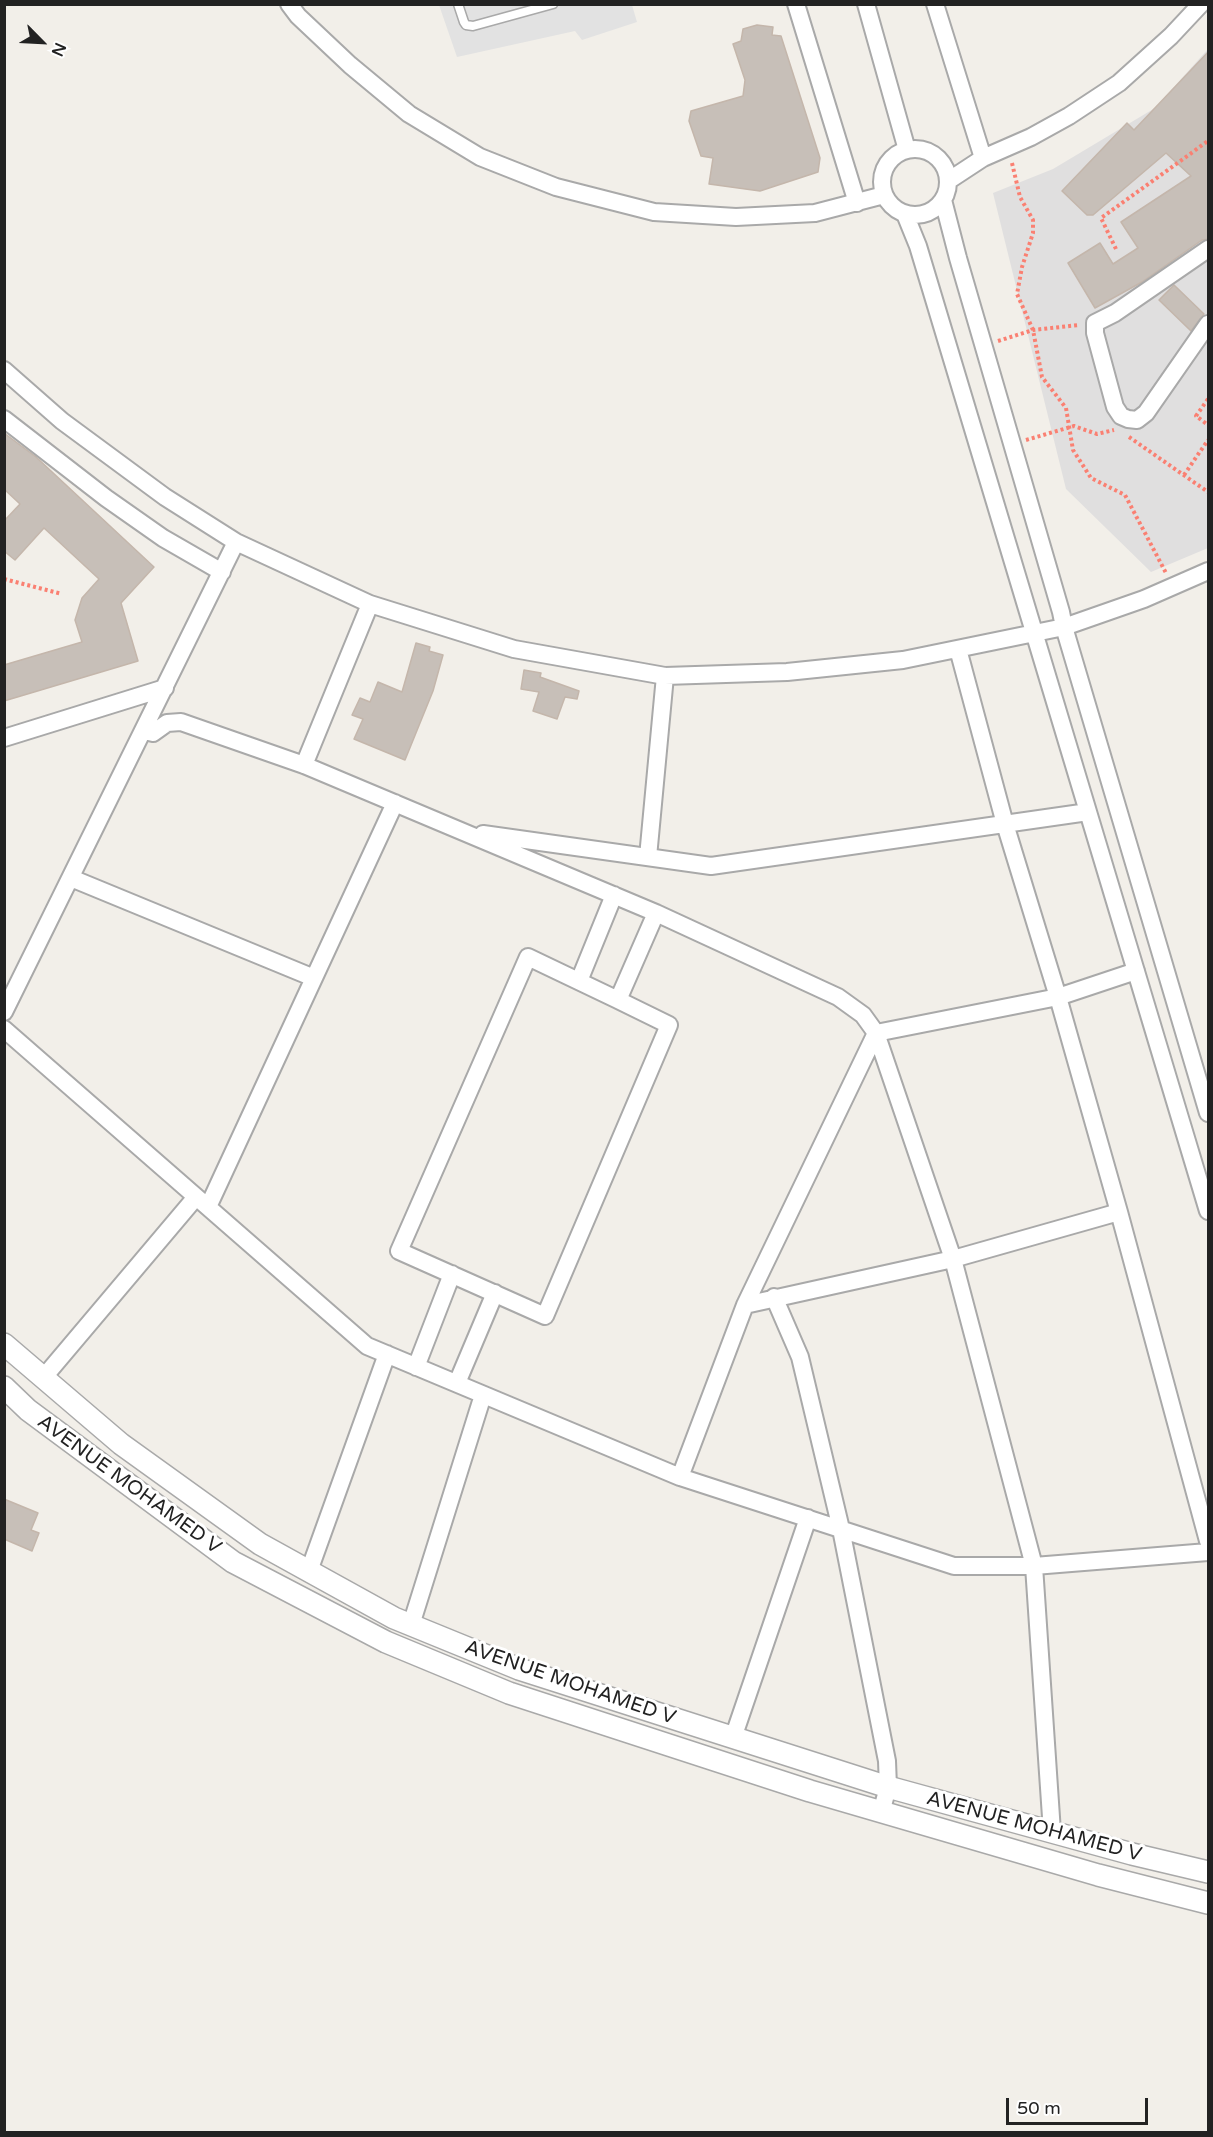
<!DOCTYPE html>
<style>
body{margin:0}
#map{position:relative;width:1213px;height:2137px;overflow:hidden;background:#f2efe9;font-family:"Varela Round",sans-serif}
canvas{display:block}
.frame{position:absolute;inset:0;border:6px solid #222;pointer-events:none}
.north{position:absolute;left:12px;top:12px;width:60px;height:60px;-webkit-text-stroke:4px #fff;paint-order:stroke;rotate:114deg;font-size:16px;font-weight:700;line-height:24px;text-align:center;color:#222}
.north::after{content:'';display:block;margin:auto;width:21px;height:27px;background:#222;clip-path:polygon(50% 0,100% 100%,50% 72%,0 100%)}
.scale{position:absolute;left:1006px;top:2098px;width:142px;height:27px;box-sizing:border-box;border:3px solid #222;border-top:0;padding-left:8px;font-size:18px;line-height:21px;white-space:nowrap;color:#222;-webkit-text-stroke:4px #fff;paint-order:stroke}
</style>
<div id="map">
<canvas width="1213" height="2137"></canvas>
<div class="frame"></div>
<div class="north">N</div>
<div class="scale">50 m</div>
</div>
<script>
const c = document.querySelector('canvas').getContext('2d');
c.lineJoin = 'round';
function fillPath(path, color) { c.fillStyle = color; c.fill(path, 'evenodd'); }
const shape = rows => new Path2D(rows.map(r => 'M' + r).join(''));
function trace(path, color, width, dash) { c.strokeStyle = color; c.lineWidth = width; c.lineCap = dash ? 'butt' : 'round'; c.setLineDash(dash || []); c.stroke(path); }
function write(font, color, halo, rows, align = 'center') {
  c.font = font + ' "Varela Round",sans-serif'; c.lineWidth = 6; c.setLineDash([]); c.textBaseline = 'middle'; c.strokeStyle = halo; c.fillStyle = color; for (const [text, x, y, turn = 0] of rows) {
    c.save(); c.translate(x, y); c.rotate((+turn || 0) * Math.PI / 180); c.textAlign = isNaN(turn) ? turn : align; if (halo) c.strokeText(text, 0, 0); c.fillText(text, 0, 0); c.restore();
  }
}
fillPath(shape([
 [1208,49,1208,548,1151,572,1066,489,993,193,1053,169,1155,108]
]), '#e0dfdf');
fillPath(shape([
 [439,5,632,5,637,22,582,40,575,31,457,57]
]), '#e2e2e2');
const building = shape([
 [757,25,773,27,772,35,781,36,820,158,818,172,760,191,709,184,713,158,701,156,689,121,691,111,743,96,745,80,733,44,741,41,743,29,757,25],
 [1209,51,1209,239,1202,240,1142,282,1095,308,1068,263,1100,243,1113,264,1138,248,1121,222,1191,176,1166,153,1093,215,1087,215,1062,191,1127,123,1134,130,1209,51],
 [1174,285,1204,314,1191,331,1159,300,1174,285],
 [4,433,36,457,154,567,121,603,138,661,4,701,4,665,82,642,75,620,82,598,99,579,44,528,15,560,4,551,4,521,20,504,4,489,4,433],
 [416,643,430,647,429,651,443,655,433,691,405,760,354,739,363,719,352,715,360,698,370,702,378,682,402,692,416,643],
 [524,670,541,673,540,677,579,691,577,699,565,697,557,719,533,711,539,692,521,689,524,670],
 [4,1499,38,1513,31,1530,39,1533,32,1551,4,1539,4,1499]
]);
fillPath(building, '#c7bfb8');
trace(building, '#c4b6ab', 1.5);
const service = shape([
 [458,4,464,22,466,25,473,26,553,4]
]);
const minor = shape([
 [289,4,298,16,350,65,409,114,480,157,556,187,654,212,736,217,815,213,884,195],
 [796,4,857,203],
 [866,4,907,150],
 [935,4,983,158],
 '882 182a33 33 0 1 1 66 0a33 33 0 1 1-66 0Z',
 [948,181,983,158,1031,137,1069,116,1119,83,1171,36,1201,4],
 [943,200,958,258,1061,612,1064,627,1208,1113],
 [905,214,918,246,1208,1211],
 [1208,249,1115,313,1095,323,1095,333,1115,407,1121,416,1128,419,1137,420,1146,413,1208,324],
 [4,370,62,421,165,497,236,542,370,604,514,649,665,676,787,672,903,660,1064,627,1144,599,1208,571],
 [4,419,106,498,163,538,222,572],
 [958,649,1005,824,1058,997,1119,1212,1208,1541],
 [144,731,153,733,167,723,181,722,304,765,656,913,838,997,863,1015,876,1033,953,1259,1034,1566,1052,1832],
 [4,738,165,688],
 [304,765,370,604],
 [483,834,711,866,1088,812],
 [648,857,665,676],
 [71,878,314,978],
 [579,981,614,895],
 [618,1000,528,957,399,1251,545,1316,669,1025,618,1000,656,913],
 [4,1012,236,542],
 [4,1029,367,1346,680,1477,954,1566,1034,1566,1208,1552],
 [208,1207,395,803],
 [774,1297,800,1357,841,1529,887,1761,888,1787,881,1813],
 [745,1305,953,1259,1119,1212],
 [416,1367,452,1274],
 [44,1377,196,1197],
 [457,1383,495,1293],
 [680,1477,745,1305,876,1033,1058,997,1136,971],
 [309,1571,387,1354],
 [411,1625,483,1395],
 [733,1738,808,1518]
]);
const tertiary = shape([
 [4,1344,121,1444,260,1544,394,1618,519,1669,888,1787,1132,1854,1208,1872],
 [4,1387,28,1410,233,1562,386,1642,509,1693,810,1791,1098,1875,1208,1903]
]);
trace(service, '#a9a9a9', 11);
trace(minor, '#a9a9a9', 20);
trace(tertiary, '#a9a9a9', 24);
trace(shape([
 [1012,163,1020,197,1033,220,1033,233,1022,267,1017,294,1033,330,1042,377,1066,408,1073,450,1091,478,1125,495,1166,573],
 [1116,249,1101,218,1208,141],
 [998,341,1033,330,1079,325],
 [1208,399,1196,416,1208,425],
 [1129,437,1208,492],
 [1026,440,1074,426,1097,434,1114,430],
 [1184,475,1208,440],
 [4,579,62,594]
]), '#fa8072', 4, [3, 3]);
trace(service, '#fff', 8);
trace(minor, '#fff', 16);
trace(tertiary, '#fff', 21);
write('20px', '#222', '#fff', [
 ["AVENUE MOHAMED V",129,1485,36],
 ["AVENUE MOHAMED V",570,1683,19],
 ["AVENUE MOHAMED V",1034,1827,15]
]);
</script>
